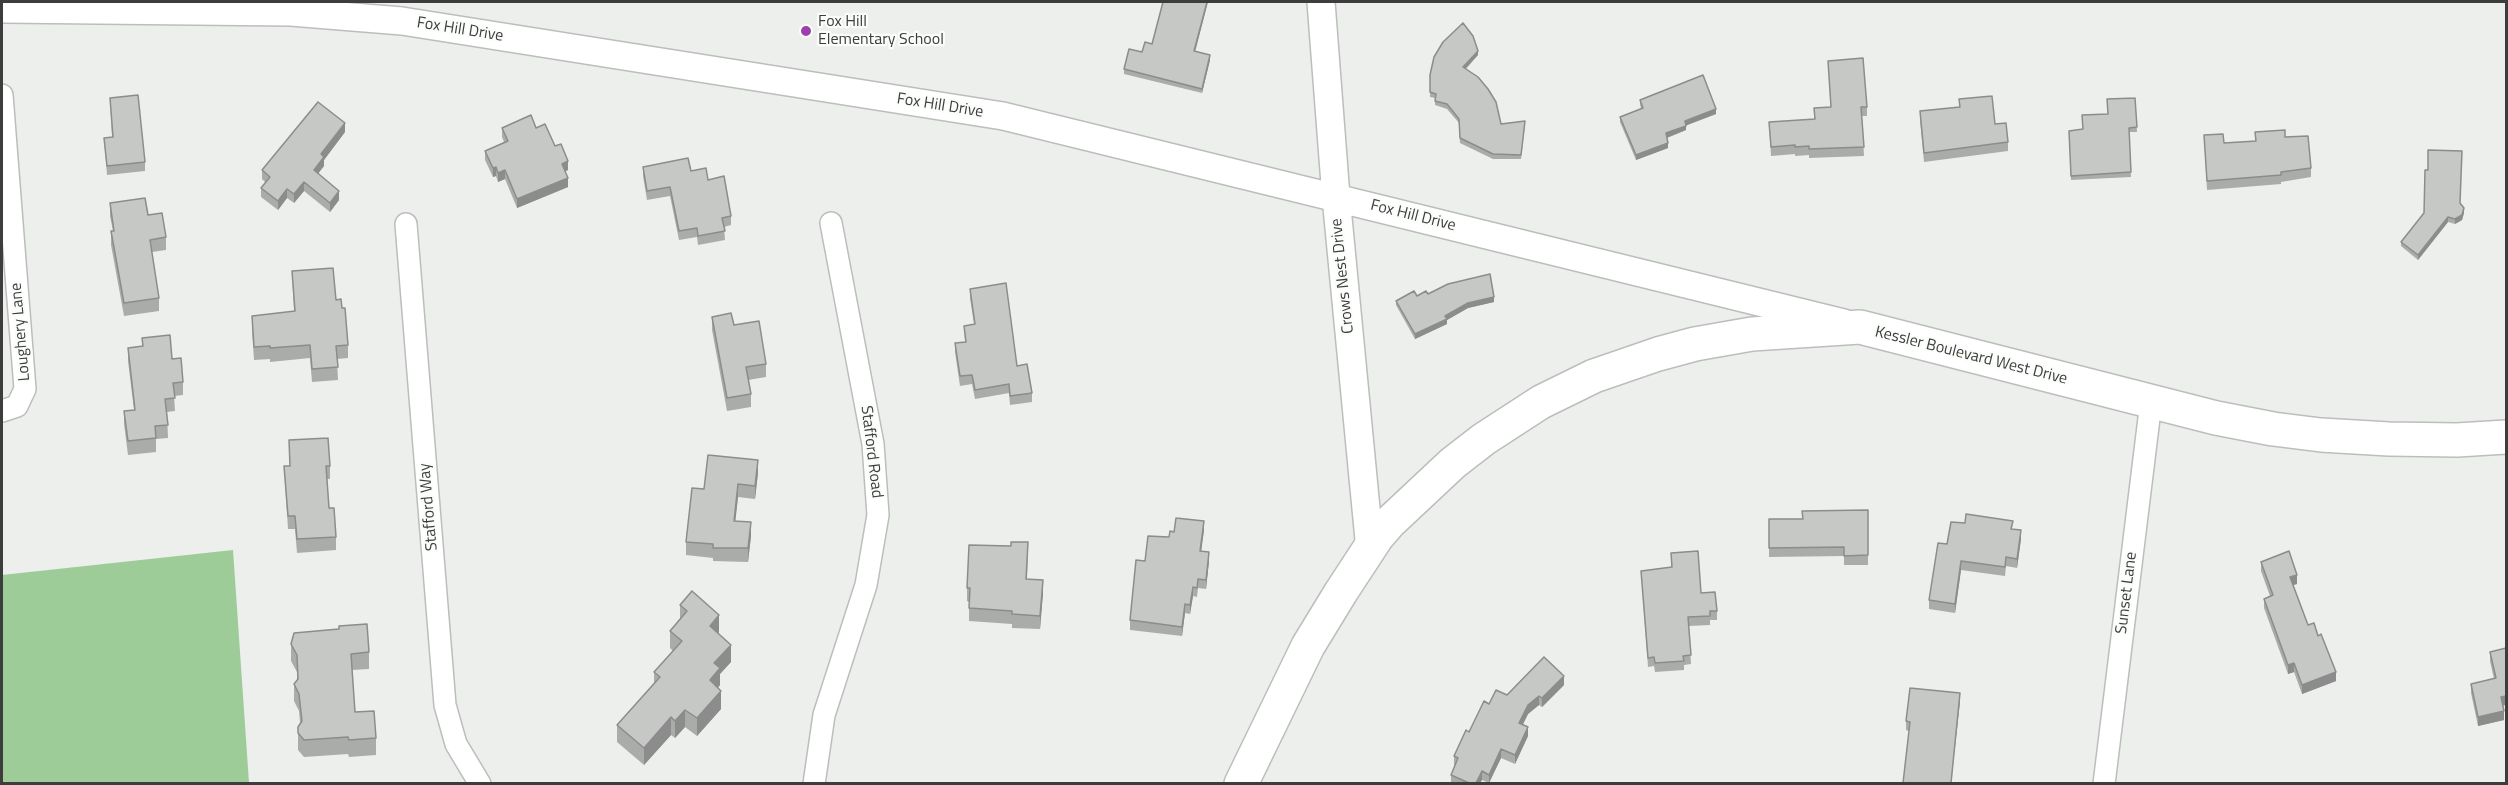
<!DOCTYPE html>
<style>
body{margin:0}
#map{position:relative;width:2508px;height:785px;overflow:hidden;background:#edefed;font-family:"Titillium Web",sans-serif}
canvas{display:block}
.frame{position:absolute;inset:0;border:3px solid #3c3d3c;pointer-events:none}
</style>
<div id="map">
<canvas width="2508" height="785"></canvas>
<div class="frame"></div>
</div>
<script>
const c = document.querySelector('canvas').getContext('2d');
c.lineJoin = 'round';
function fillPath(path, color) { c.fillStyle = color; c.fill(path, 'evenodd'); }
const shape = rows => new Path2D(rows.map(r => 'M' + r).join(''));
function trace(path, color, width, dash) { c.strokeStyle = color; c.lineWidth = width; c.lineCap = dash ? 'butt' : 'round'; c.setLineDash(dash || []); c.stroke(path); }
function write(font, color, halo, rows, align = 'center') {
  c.font = font + ' "Titillium Web",sans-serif'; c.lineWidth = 4.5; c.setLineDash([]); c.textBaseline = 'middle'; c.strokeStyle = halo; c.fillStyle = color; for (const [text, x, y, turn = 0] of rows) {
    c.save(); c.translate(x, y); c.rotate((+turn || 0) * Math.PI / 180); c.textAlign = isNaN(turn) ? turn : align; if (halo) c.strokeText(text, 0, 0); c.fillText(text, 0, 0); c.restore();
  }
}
fillPath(shape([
 [233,550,249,783,2,783,2,575]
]), '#9ecc98');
const minor = shape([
 [2,95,25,389,17,406,2,411],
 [406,224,445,705,456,744,480,784],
 [814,784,824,715,866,585,878,515,873,444,831,223],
 [2104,784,2151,402]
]);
const tertiary = shape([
 [1321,2,1336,197,1370,550],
 [2,9,291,12,402,21,1003,116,1844,323]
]);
const primary = shape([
 [1241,784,1308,646,1341,592,1377,537,1390,522,1453,463,1484,439,1541,402,1594,376,1658,354,1695,344,1752,334,1860,327,2216,418,2273,429,2321,435,2389,439,2457,440,2506,437]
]);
trace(minor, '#bcbebc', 24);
trace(tertiary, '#bcbebc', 30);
trace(primary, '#bcbebc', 36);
trace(minor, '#fff', 21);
trace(tertiary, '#fff', 27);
trace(primary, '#fff', 33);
fillPath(shape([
 [1152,44,1196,52,1210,60,1202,93,1124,74,1124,69],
 [1478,55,1466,69,1501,124,1525,125,1521,159,1493,159,1460,143,1459,123,1447,109,1435,105,1435,98,1430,97,1430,75],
 [1828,61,1867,107,1867,116,1862,116,1864,156,1809,158,1809,155,1795,156,1795,154,1771,156,1769,122,1814,119,1814,108,1831,107],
 [110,98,145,162,145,171,107,175,104,138,112,137],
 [2135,98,2137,132,2129,132,2131,177,2071,180,2069,131,2083,130],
 [1959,99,1995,124,2008,142,2008,151,1924,162,1920,120,1920,111,1959,107],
 [1640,100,1716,114,1686,125,1686,130,1667,138,1668,148,1636,160,1620,122,1620,117,1641,109,1640,104],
 [502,128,536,128,555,146,568,170,565,171,568,187,517,208,505,179,498,182,496,176,493,177,485,160,485,151,504,142,502,137],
 [345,132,324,160,324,166,318,173,339,200,330,212,304,191,294,203,287,198,278,210,261,197,261,188,266,183,262,179,262,170],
 [2255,132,2285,137,2311,168,2311,177,2281,182,2281,184,2207,190,2204,135,2224,143,2255,141],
 [643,167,691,171,708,180,731,216,731,225,724,227,725,240,698,245,697,237,679,240,670,196,647,200,643,176],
 [110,203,148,215,166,237,166,250,152,252,159,298,159,311,124,316,111,245,111,231,113,231,110,216],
 [2460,203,2464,213,2462,220,2455,224,2448,222,2418,260,2401,246,2401,242,2424,213],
 [292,271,336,300,342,308,348,345,348,358,337,359,338,380,312,382,310,358,270,362,270,359,254,360,252,330,252,316,294,311],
 [970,289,1017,366,1032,393,1032,402,1010,405,1009,393,975,399,972,384,960,386,955,352,955,343,965,342,964,326,974,324,970,298],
 [1428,294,1494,302,1468,308,1447,320,1447,324,1415,339,1396,305,1396,301],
 [712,317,734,325,766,364,766,377,748,380,751,394,751,407,727,411,712,330],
 [142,338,172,359,183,382,183,395,174,396,175,411,167,412,168,438,156,439,156,452,128,455,124,424,124,411,134,410,128,361,128,348,142,346],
 [289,440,330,466,330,479,327,479,329,508,336,537,336,550,297,553,295,529,288,529,284,466,290,466],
 [758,473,755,499,738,497,735,521,751,536,748,562,713,561,713,558,686,555,686,542,704,489],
 [1868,510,1868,565,1844,565,1844,556,1769,557,1769,519,1802,519],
 [2013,529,2021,539,2017,568,2006,566,2005,576,1961,570,1955,613,1929,609,1929,600,1947,544],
 [1204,530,1201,551,1209,561,1206,589,1198,588,1197,597,1193,596,1190,614,1185,613,1182,636,1130,630,1130,620,1145,561,1174,532],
 [1671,553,1701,593,1717,611,1717,620,1710,620,1710,625,1689,626,1691,664,1684,665,1684,670,1655,672,1654,666,1648,667,1641,571,1671,567],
 [1028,556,1027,579,1043,593,1040,629,1012,628,1012,624,969,621,969,602,967,601,967,588],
 [2261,562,2297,584,2293,585,2308,625,2336,681,2302,694,2294,672,2288,674,2264,608,2264,599,2270,596,2261,571],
 [680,605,719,632,718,634,731,662,720,674,720,685,718,688,721,709,697,736,685,727,675,738,671,735,644,765,617,742,617,725,654,683,654,672,673,651,670,648,670,631,680,619],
 [291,644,369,652,369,669,352,670,355,712,376,738,376,755,349,757,348,754,304,757,298,750,298,727,300,723,299,711,294,701,294,684,297,680,297,672,291,661],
 [2490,652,2503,706,2504,720,2478,726,2471,693,2471,684,2494,679,2490,661],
 [1564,685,1542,707,1539,705,1528,714,1523,724,1528,736,1515,764,1501,758,1489,783,1482,780,1480,783,1451,783,1451,775,1455,766,1454,765,1454,756,1489,704,1507,695],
 [1960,702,1909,731,1906,730,1906,721]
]), '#aaacaa');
fillPath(shape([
 [1207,2,1208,2,1194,56,1194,51],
 [1478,51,1478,55,1463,71,1463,67],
 [1210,55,1210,60,1202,93,1202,89],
 [1716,109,1716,114,1685,126,1685,121],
 [345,123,345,132,324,160,324,166,314,179,314,170,321,154],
 [1686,126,1686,130,1666,138,1666,133],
 [1668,143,1668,148,1636,160,1636,155],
 [568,161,568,170,562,173,562,164],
 [496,167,496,176,493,177,493,168],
 [505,170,505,179,498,182,498,173],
 [568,178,568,187,517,208,517,199],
 [304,182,304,191,294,203,294,194],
 [287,189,287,198,278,210,278,201],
 [339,191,339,200,330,212,330,203],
 [2464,208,2464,213,2462,220,2455,224,2455,219],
 [2448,217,2448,222,2418,260,2418,255],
 [1494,297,1494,302,1468,308,1447,320,1447,324,1415,339,1415,334,1468,303],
 [758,460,758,473,755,499,755,486],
 [738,484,738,497,734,534,734,521],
 [1204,521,1204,530,1200,560,1200,551],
 [751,522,751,536,748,562,748,548],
 [2021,530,2021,539,2017,568,2017,559],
 [1209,552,1209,561,1206,589,1206,580],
 [1961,561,1961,570,1955,613,1955,604],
 [2297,575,2297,584,2290,586,2290,577],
 [1043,580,1043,593,1040,629,1040,616],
 [1193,587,1193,596,1190,614,1190,605],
 [1185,604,1185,613,1182,636,1182,627],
 [719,615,719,632,710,643,710,626],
 [731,645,731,662,720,674,720,685,710,697,710,680,714,663],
 [2294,663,2294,672,2288,674,2288,665],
 [2336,672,2336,681,2302,694,2302,685],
 [1564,676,1564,685,1542,707,1542,698],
 [721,691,721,709,697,736,697,718],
 [1960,693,1960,702,1951,783],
 [1539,696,1539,705,1528,714,1519,732,1519,723,1528,705],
 [2506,696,2506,705,2501,706,2501,697],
 [685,710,685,727,675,738,675,721],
 [2504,711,2504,720,2478,726,2478,717],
 [671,717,671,735,644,765,644,748],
 [1528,727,1528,736,1515,764,1515,755],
 [1501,749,1501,758,1489,783,1489,775],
 [1482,771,1482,780,1480,783,1476,783]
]), '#8b8c8b');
const building = shape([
 [1163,2,1207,2,1194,51,1210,55,1202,89,1124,69,1129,49,1142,52,1145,42,1152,44,1163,2],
 [1463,23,1473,36,1478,51,1463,67,1478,77,1488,89,1496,102,1501,124,1525,121,1521,155,1493,154,1460,138,1459,119,1447,104,1435,101,1436,94,1430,92,1430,75,1434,57,1443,42,1463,23],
 [1863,58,1867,107,1861,107,1864,147,1809,149,1809,146,1795,147,1795,145,1771,147,1769,122,1815,119,1814,108,1831,107,1828,61,1863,58],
 [1703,75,1716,109,1685,121,1686,126,1666,133,1668,143,1636,155,1620,117,1643,108,1640,100,1703,75],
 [138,95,145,162,107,166,104,138,113,137,110,98,138,95],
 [1992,96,1995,124,2006,123,2008,142,1924,153,1920,111,1960,107,1959,99,1992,96],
 [2135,98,2137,127,2129,128,2131,172,2071,176,2069,131,2083,129,2082,115,2108,114,2107,99,2135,98],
 [318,102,345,123,321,154,324,157,314,170,339,191,330,203,304,182,294,194,287,189,278,201,261,188,270,177,262,170,318,102],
 [531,115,536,128,545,124,555,146,561,144,568,161,562,164,568,178,517,199,505,170,498,173,496,167,493,168,485,151,508,141,502,128,531,115],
 [2285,130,2285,137,2308,136,2311,168,2281,172,2281,175,2207,181,2204,135,2223,134,2224,143,2256,141,2255,132,2285,130],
 [2428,150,2462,151,2460,203,2464,208,2462,215,2455,219,2448,217,2418,255,2401,242,2424,213,2425,170,2428,170,2428,150],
 [688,158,691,171,706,168,708,180,724,176,731,216,722,218,725,231,698,236,697,228,679,231,670,187,647,191,643,167,688,158],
 [145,198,148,215,162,213,166,237,150,240,159,298,124,303,111,231,114,231,110,203,145,198],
 [333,268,336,300,341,299,342,308,345,308,348,345,336,346,338,367,312,369,310,345,270,348,270,346,254,347,252,316,295,311,292,271,333,268],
 [1490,274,1494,297,1468,303,1445,316,1447,319,1415,334,1396,301,1414,291,1417,296,1426,291,1428,294,1448,284,1490,274],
 [1006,283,1017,366,1027,364,1032,393,1010,396,1009,384,975,390,972,375,960,376,955,343,966,342,964,326,975,324,970,289,1006,283],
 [731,313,734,325,759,321,766,364,746,367,751,394,727,398,712,317,731,313],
 [170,335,172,359,181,358,183,382,173,383,175,398,165,399,168,425,155,426,156,438,128,441,124,411,135,410,128,348,143,346,142,338,170,335],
 [328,438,330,466,326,466,329,508,334,508,336,537,297,539,295,516,288,516,284,466,290,466,289,440,328,438],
 [708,455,758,460,755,486,738,484,734,521,751,522,748,548,713,548,713,544,686,542,692,488,704,489,708,455],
 [1868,510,1868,555,1844,556,1844,547,1769,548,1769,519,1803,519,1802,511,1868,510],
 [1966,514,2013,521,2011,529,2021,530,2017,559,2006,557,2005,567,1961,561,1955,604,1929,600,1938,543,1947,544,1951,522,1965,523,1966,514],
 [1176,518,1204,521,1200,551,1209,552,1206,580,1198,579,1197,588,1193,587,1190,605,1185,604,1182,627,1130,620,1136,560,1145,561,1148,536,1169,537,1170,531,1174,532,1176,518],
 [1011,542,1028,542,1026,579,1043,580,1040,616,1012,614,1012,611,969,608,970,588,967,588,969,545,1011,546,1011,542],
 [1698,551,1701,593,1715,592,1717,611,1710,611,1710,616,1688,617,1691,655,1683,656,1684,661,1655,663,1654,657,1648,658,1641,571,1672,567,1671,553,1698,551],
 [2289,551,2297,575,2290,577,2308,625,2314,623,2318,636,2321,634,2336,672,2302,685,2294,663,2288,665,2264,599,2273,595,2261,562,2289,551],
 [692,591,719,615,710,626,731,645,714,663,720,668,710,680,721,691,697,718,685,710,675,721,671,717,644,748,617,725,660,677,654,672,682,641,670,631,687,611,680,605,692,591],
 [367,624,369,652,351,654,355,712,374,711,376,738,349,740,348,737,304,740,298,733,298,727,302,721,299,694,294,684,298,679,297,655,291,644,294,633,339,629,339,626,367,624],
 [2506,648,2506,696,2501,697,2504,711,2478,717,2471,684,2496,678,2490,652,2506,648],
 [1544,657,1564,676,1542,698,1539,696,1528,705,1519,723,1528,727,1515,755,1501,749,1489,775,1482,771,1476,783,1469,783,1451,775,1458,758,1454,756,1466,730,1469,732,1484,701,1489,704,1496,690,1507,695,1544,657],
 [1910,688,1960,693,1951,783,1903,783,1910,722,1906,721,1910,688]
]);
fillPath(building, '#c6c8c6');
trace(building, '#8b8c8b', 1.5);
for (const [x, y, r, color] of [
 [806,31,6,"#9c41ab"]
]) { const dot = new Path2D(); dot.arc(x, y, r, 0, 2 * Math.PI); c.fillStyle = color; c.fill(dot); trace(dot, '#fbfdfa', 2); }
write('16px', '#3c3d3c', '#fbfdfa', [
 ["Fox Hill",818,22],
 ["Elementary School",818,40]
], 'left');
write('16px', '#3c3d3c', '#fbfdfa', [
 ["Fox Hill Drive",460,30,9],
 ["Fox Hill Drive",940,106,9],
 ["Fox Hill Drive",1413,216,14],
 ["Crows Nest Drive",1343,276,-96],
 ["Loughery Lane",21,332,-95],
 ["Kessler Boulevard West Drive",1971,356,14],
 ["Stafford Road",871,452,83],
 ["Stafford Way",429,507,-95],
 ["Sunset Lane",2127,593,-83]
]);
</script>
